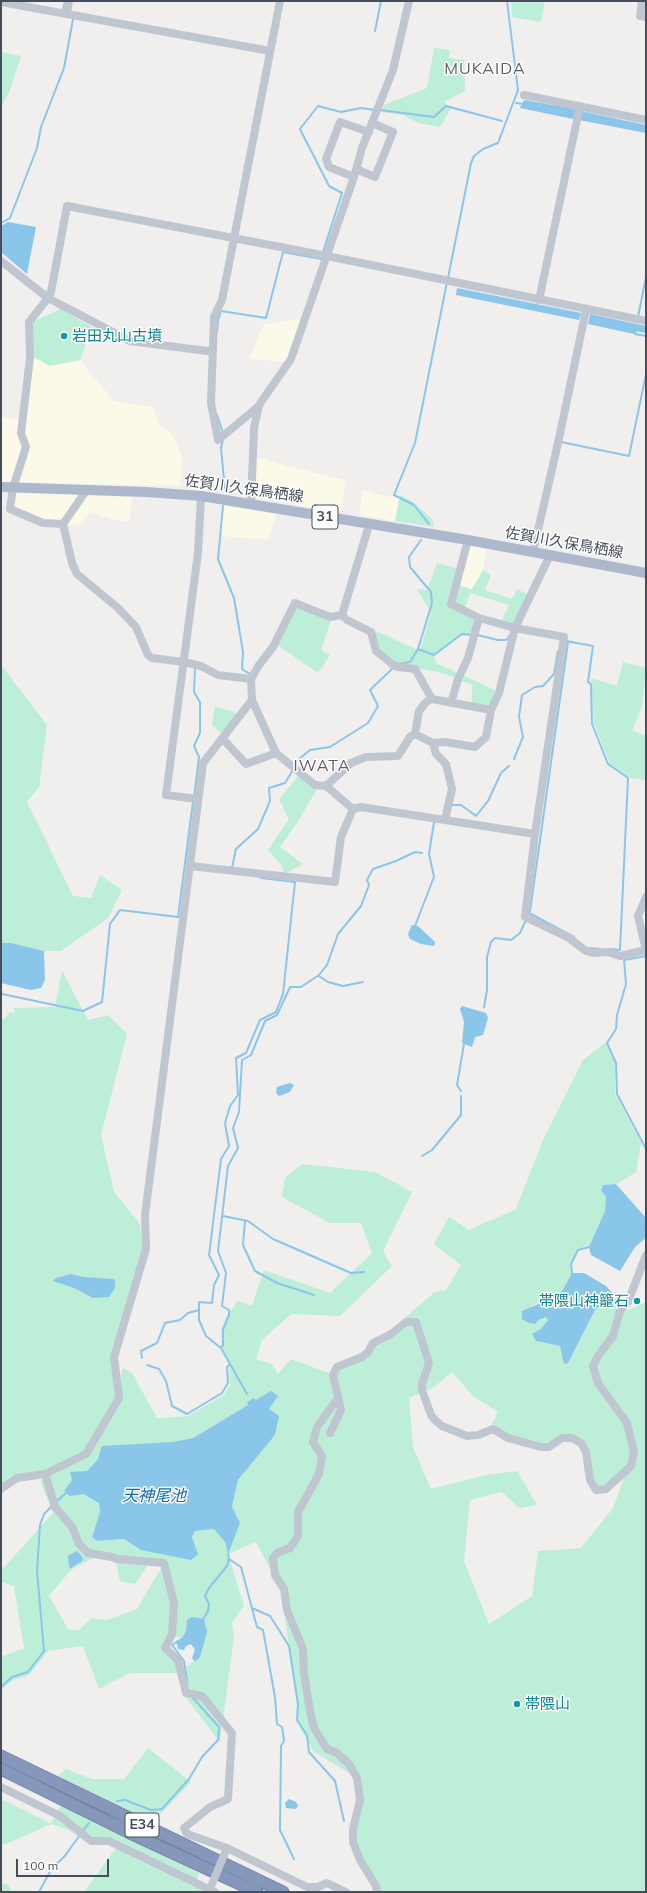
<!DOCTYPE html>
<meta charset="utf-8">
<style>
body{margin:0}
#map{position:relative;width:647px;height:1893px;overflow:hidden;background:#f1eeee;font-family:Mulish,sans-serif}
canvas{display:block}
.frame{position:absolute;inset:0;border:2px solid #464e5b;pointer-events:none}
.scale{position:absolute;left:16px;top:1859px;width:93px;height:18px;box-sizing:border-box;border:2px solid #464e5b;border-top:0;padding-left:5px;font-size:12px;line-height:14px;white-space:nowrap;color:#464e5b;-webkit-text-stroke:3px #fff;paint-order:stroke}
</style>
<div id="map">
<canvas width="647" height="1893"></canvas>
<div class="frame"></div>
<div class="scale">100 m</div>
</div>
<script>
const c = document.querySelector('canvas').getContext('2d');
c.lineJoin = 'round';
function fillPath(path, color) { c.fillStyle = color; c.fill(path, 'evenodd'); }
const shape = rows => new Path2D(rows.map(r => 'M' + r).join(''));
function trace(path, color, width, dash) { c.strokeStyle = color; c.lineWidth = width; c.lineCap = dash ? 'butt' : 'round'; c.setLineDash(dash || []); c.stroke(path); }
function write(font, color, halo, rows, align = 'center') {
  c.font = font + ' Mulish,"Noto Sans JP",sans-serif'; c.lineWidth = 3; c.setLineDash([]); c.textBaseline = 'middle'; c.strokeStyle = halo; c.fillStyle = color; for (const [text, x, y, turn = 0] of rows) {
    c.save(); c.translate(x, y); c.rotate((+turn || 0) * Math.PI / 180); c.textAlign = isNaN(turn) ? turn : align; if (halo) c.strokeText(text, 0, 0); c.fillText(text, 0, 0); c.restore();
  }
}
fillPath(shape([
 [308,318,292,362,249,359,264,324],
 [33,357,50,366,80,360,114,401,153,407,159,424,174,436,183,460,180,486,1,482,1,417,25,421],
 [255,456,287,466,345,480,342,512,284,503,253,492],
 [363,490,388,497,400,495,395,521,359,515],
 [14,493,132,497,129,522,110,519,91,512,80,524,67,526,32,523,13,508],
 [223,506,277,514,268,540,221,536],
 [465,545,486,550,483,570,472,589,455,584]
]), '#fbf9e7');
fillPath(shape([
 [511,1,545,1,541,22,512,17],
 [434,48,450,50,449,58,464,60,465,91,444,102,451,108,440,127,418,123,403,115,382,112,384,105,427,88],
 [1,52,21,56,9,93,1,107],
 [61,309,92,327,80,360,50,366,33,357,32,322],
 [400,495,413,502,432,519,434,527,395,521],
 [437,563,459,569,455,584,472,589,483,570,491,575,485,590,512,599,517,589,529,595,514,626,501,623,509,605,470,593,464,611,479,618,475,634,462,634,434,655,436,663,495,690,490,706,472,705,472,685,443,673,418,668,400,666,378,649,374,630,420,651,431,612,417,589,427,590],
 [296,606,331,620,321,650,330,655,318,673,277,645],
 [623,662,646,668,642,707,632,730,646,736,646,780,630,778,610,764,594,724,591,678,617,686],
 [1,665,47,725,39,787,27,802,73,896,91,898,100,875,122,890,108,918,61,951,44,951,11,943,1,943],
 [215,706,239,714,224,735,212,725],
 [299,775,317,789,297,823,280,847,303,864,284,874,282,866,268,850,289,819,279,799],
 [62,971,88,1020,108,1015,127,1034,101,1135,114,1192,140,1224,143,1249,111,1353,114,1396,123,1368,132,1373,157,1418,188,1416,224,1395,230,1385,229,1362,222,1347,221,1330,227,1315,238,1301,252,1306,264,1270,330,1293,372,1253,361,1223,329,1223,282,1197,285,1178,302,1164,375,1172,412,1192,383,1251,392,1266,340,1316,291,1314,262,1340,256,1359,272,1364,278,1374,291,1359,331,1374,366,1351,435,1292,446,1290,461,1265,434,1244,449,1217,469,1230,516,1209,543,1140,583,1060,606,1042,615,1063,615,1094,641,1143,636,1172,616,1184,603,1185,606,1197,605,1211,589,1247,578,1250,571,1264,572,1273,562,1291,548,1300,531,1306,538,1320,546,1317,548,1320,536,1341,560,1346,568,1363,595,1310,600,1306,607,1303,614,1295,619,1296,624,1312,646,1302,646,1892,375,1892,351,1840,358,1797,354,1776,313,1751,296,1721,297,1705,281,1589,256,1542,228,1554,244,1606,232,1623,234,1636,220,1742,183,1694,178,1673,130,1673,99,1689,83,1646,48,1651,29,1675,13,1680,1,1690,1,1657,24,1648,14,1586,1,1582,1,1571,53,1513,41,1483,45,1470,10,1477,1,1485,1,1022,10,1012,14,1013,14,1008,55,1007],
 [452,1372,474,1397,498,1412,492,1424,505,1439,549,1449,562,1441,571,1440,580,1445,585,1454,596,1492,625,1475,613,1508,581,1548,538,1551,532,1596,489,1624,464,1561,470,1500,502,1492,519,1508,537,1505,517,1471,486,1475,431,1489,413,1447,409,1398,434,1387],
 [254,1398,268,1409,275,1435,238,1480,232,1507,228,1553,225,1542,215,1529,195,1531,192,1537,198,1554,141,1550,124,1539,97,1541,92,1537,100,1512,99,1503,82,1494,64,1491,72,1480,87,1471,98,1459,193,1438,248,1405,247,1402],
 [97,1556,116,1562,120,1581,135,1584,148,1565,163,1565,137,1609,107,1620,91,1618,79,1630,68,1629,49,1596,71,1570],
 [187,1620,200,1657,179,1672,168,1647,175,1637,182,1638,186,1631],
 [148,1748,191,1782,153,1822,58,1776,66,1769,92,1779,124,1779],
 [1,1799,51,1824,61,1805,199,1873,196,1885,207,1892,84,1892,116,1848,107,1845,90,1845,69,1830,51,1824,4,1845,1,1842],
 [1,1883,9,1885,12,1892,1,1892]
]), '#bdeed8');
fillPath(shape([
 [524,100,576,109,573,119,520,108],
 [581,111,646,125,646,133,579,120],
 [8,222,36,227,27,274,1,252,1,226],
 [457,288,581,313,579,320,456,295],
 [590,314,646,326,646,333,635,331,634,334,588,324],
 [412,925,418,926,435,942,434,946,421,944,410,939,408,934],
 [1,943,11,943,44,951,45,980,41,988,31,990,1,983],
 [462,1006,486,1013,488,1018,483,1035,475,1037,472,1047,462,1043,464,1022,460,1009],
 [290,1083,294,1085,290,1092,279,1096,276,1093,277,1087],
 [616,1184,646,1218,646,1238,635,1247,620,1271,591,1255,589,1247,605,1211,606,1197,601,1190,603,1185],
 [572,1273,584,1273,606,1286,614,1295,607,1303,600,1306,595,1310,568,1363,564,1364,560,1346,536,1341,532,1334,541,1329,548,1320,546,1317,538,1320,535,1324,529,1323,522,1319,522,1311,548,1300,562,1291],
 [71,1274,83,1277,112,1279,115,1280,115,1288,109,1297,93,1298,74,1288,53,1281,56,1278],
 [271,1391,278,1396,269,1409,279,1416,275,1435,238,1480,232,1507,240,1523,228,1554,225,1542,214,1529,195,1531,192,1537,198,1554,191,1560,141,1550,124,1539,97,1541,92,1537,100,1512,99,1503,83,1494,70,1496,64,1491,72,1480,70,1472,87,1471,98,1459,102,1446,173,1442,193,1438,248,1405,247,1402,254,1398,256,1400],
 [77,1551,83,1558,82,1561,71,1568,69,1567,68,1556],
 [192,1617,204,1619,207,1632,200,1657,195,1662,192,1658,195,1650,191,1644,186,1646,184,1650,178,1649,176,1641,182,1638,186,1631,187,1620],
 [289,1799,296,1802,298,1806,296,1809,286,1808,285,1803]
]), '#8ac5ea');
trace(shape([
 [63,11,65,1],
 [375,31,381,1],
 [516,103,524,104],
 [380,110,434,117,446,106,502,121],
 [1,223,10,218,37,148,41,127,64,68,73,19],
 [323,252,342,193,329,186,300,129,318,106,341,112,361,108,375,110],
 [448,278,471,163,474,156,483,149,498,143,518,90,507,1],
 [638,317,646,277],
 [636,330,635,334,646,336],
 [217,333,218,320,221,311,266,318,283,252,321,259,322,257],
 [217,415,223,433],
 [223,439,221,448,225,490],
 [561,442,629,456,646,374],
 [223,506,218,559,234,598,243,652,242,669,250,674],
 [429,524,414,505,394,495,415,443,447,282],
 [477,635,498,640,506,640,510,635],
 [566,641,593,646,588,682,591,684,592,724,608,764,628,778,620,950,611,949],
 [418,649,434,655,462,634,473,635],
 [399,664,410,662,418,649,432,603,431,592,410,567,409,557,421,540],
 [514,759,523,737,519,717,522,695,535,687,543,686,554,674,558,651],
 [295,767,299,759,310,750,330,747,368,723,378,706,370,690,393,668],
 [194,797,199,757,194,746,200,733,200,702,194,692,195,668],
 [452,805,461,805,476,816,488,801,501,773,509,766],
 [232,868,236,849,258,829,270,801,269,788,285,783,293,770],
 [530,911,568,642],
 [646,912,646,919],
 [529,913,574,937],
 [415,926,434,877,429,854,434,822],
 [589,948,600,949],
 [646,956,624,960,626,984,617,1015,616,1029,607,1043,616,1063,617,1094,646,1149],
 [319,976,328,982,343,986,363,982],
 [2,994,83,1011,102,1002,110,924,120,910,178,917,193,802],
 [484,1007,487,990,487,957,491,942,495,938,511,940,520,933,526,920],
 [461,1091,457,1085,464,1044],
 [422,1156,432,1150,461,1115,461,1096],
 [223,1216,248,1221,273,1239,351,1273,364,1272],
 [245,1221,243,1245,255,1271,277,1283,314,1295],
 [572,1273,571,1264,578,1250,589,1247],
 [221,1348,223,1345,223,1330,229,1315,229,1310,222,1306,226,1273,218,1251,228,1166,238,1148,233,1128,239,1112,242,1060,251,1055,265,1021,277,1015,290,987,301,987,319,975,327,965,338,934,361,906,369,885,367,880,373,869,396,861,415,852,422,853],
 [142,1358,141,1351,157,1343,165,1323,180,1320,188,1313,199,1310],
 [147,1365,159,1369,166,1381,172,1406,187,1414,222,1393,228,1383,227,1367,229,1365],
 [247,1394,221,1348,206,1336,199,1320,199,1302,212,1303,214,1285,219,1275,209,1255,221,1159,229,1146,225,1123,230,1106,238,1095,236,1058,246,1053,260,1020,276,1012,283,994,295,882,261,878],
 [56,1502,66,1493],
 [229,1559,241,1567,257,1627,263,1630,275,1697,277,1724,282,1727,284,1741,281,1746,280,1830,294,1859],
 [252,1608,270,1616,289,1646,298,1704,297,1720,307,1735,309,1752,335,1781,344,1821],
 [202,1621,208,1611,209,1604,205,1596,209,1588,227,1566,229,1559,228,1554],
 [178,1641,172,1645,184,1661,187,1681],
 [1,1687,12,1677,28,1672,44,1651,37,1571,40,1525,44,1514,52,1506],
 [117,1801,125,1800,151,1810,162,1809,189,1779,202,1757,218,1740,219,1727,193,1698],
 [82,1832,89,1823],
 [39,1892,52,1868,64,1857,80,1835]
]), '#8ac5ea', 2);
const highway = shape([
 [1,1756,283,1892],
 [1,1769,128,1832,257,1892]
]);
trace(highway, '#7282a8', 13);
trace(shape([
 [642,1,640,16,646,17],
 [1,2,270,51],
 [67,13,69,1],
 [524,95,646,120],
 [356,169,375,177,393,132,372,123],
 [354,177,329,167,326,159,340,122,369,132],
 [1,261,48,298,130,341,207,351,212,350],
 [539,300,580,106],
 [259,406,218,440,211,403,214,317,222,300,280,1],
 [251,504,254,428,259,405,291,359,354,177,362,148,393,70,409,1],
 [63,524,86,491],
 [533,552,558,443,586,310],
 [342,615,347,620,371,632,376,651,392,664,398,667,415,669,432,699],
 [479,618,515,628,564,637,535,834,525,917,569,938,586,951,593,953,608,952,620,956,646,950],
 [251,679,218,675,201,666,184,662,152,658,148,655,136,627,118,608,77,574,72,563,63,524,43,523,10,509,13,488,26,447,21,433,30,358,29,322,48,298,51,292,67,206,327,256,646,321],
 [451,703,458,679,468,658,479,618,451,604,468,540],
 [415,734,433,743,445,742,475,747,486,737,491,710],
 [223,739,246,764,276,753],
 [433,743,436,754,446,764,452,789,445,820],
 [326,786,351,763,366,757,398,756,410,737,415,734,419,711,426,702,432,699,491,710,499,693,515,628,550,555],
 [197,799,166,795,198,553,201,496],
 [353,809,326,786,315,785,276,753,252,700,251,679,259,665,273,647,295,603,330,617,342,615,369,525],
 [190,866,335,882,341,837,353,809,361,807,535,834],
 [646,897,638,916,646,950],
 [338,1398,317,1427,313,1442,322,1456,319,1474,298,1512,298,1536,290,1548,277,1553,273,1558,275,1575,284,1589,287,1610,303,1649,304,1673,310,1711,314,1728,327,1749,337,1753,349,1764,357,1778,360,1800,353,1829,353,1842,360,1860,376,1886,377,1892],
 [330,1433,341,1410,333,1375,337,1367,362,1357,368,1352,373,1343,391,1334,406,1322,416,1322,429,1363,422,1384,422,1390,431,1415,435,1420,442,1426,467,1436,478,1435,493,1429,508,1438,541,1447,549,1447,562,1438,572,1438,581,1443,586,1452,590,1480,596,1490,606,1489,631,1466,634,1452,627,1423,598,1383,593,1366,598,1356,613,1336,620,1311,628,1302,646,1255],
 [45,1474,55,1507,72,1527,79,1544,88,1553,112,1557,117,1559,164,1563,174,1603,172,1634,165,1648,178,1660,186,1693,202,1696,232,1733,228,1799,210,1807,184,1828,187,1834,227,1848,307,1887,318,1887,327,1883,346,1892],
 [1,1489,17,1478,45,1474,86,1454,119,1398,114,1357,146,1249,145,1215,203,763,252,700],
 [1,1787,60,1816,91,1841,109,1841,215,1892]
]), '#bfc6d0', 8);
trace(shape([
 [1,487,146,492,201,496,468,540,646,573]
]), '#aeb8cd', 10);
trace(highway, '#8697bc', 11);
trace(shape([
 [210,1889,227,1848]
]), '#bfc6d0', 8);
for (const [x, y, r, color] of [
 [64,336,4,"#0f9aa8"],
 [637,1301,4,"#0f9aa8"],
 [517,1704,4,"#0f9aa8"]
]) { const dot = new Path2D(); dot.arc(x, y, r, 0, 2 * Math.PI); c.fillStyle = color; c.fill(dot); trace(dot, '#fff', 1.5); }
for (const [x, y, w] of [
 [325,517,26],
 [142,1825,34]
]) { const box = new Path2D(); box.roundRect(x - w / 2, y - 12, w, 24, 3); c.fillStyle = '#fff'; c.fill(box); trace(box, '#464e5b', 1); }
write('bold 14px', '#464e5b', null, [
 ["31",325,517],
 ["E34",142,1825]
]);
write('15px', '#0d838f', '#fff', [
 ["岩田丸山古墳",72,336],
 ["帯隈山神籠石",629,1301,"right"],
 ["帯隈山",525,1704]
], 'left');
write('15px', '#464e5b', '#fff', [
 ["佐賀川久保鳥栖線",244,489,8],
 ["佐賀川久保鳥栖線",564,543,10]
]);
c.letterSpacing = '1px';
write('16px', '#5b5d63', '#fff', [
 ["MUKAIDA",485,69],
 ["IWATA",322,766]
]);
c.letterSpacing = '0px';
write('italic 16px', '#0f6ba6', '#fff', [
 ["天神尾池",154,1496]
]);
</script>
